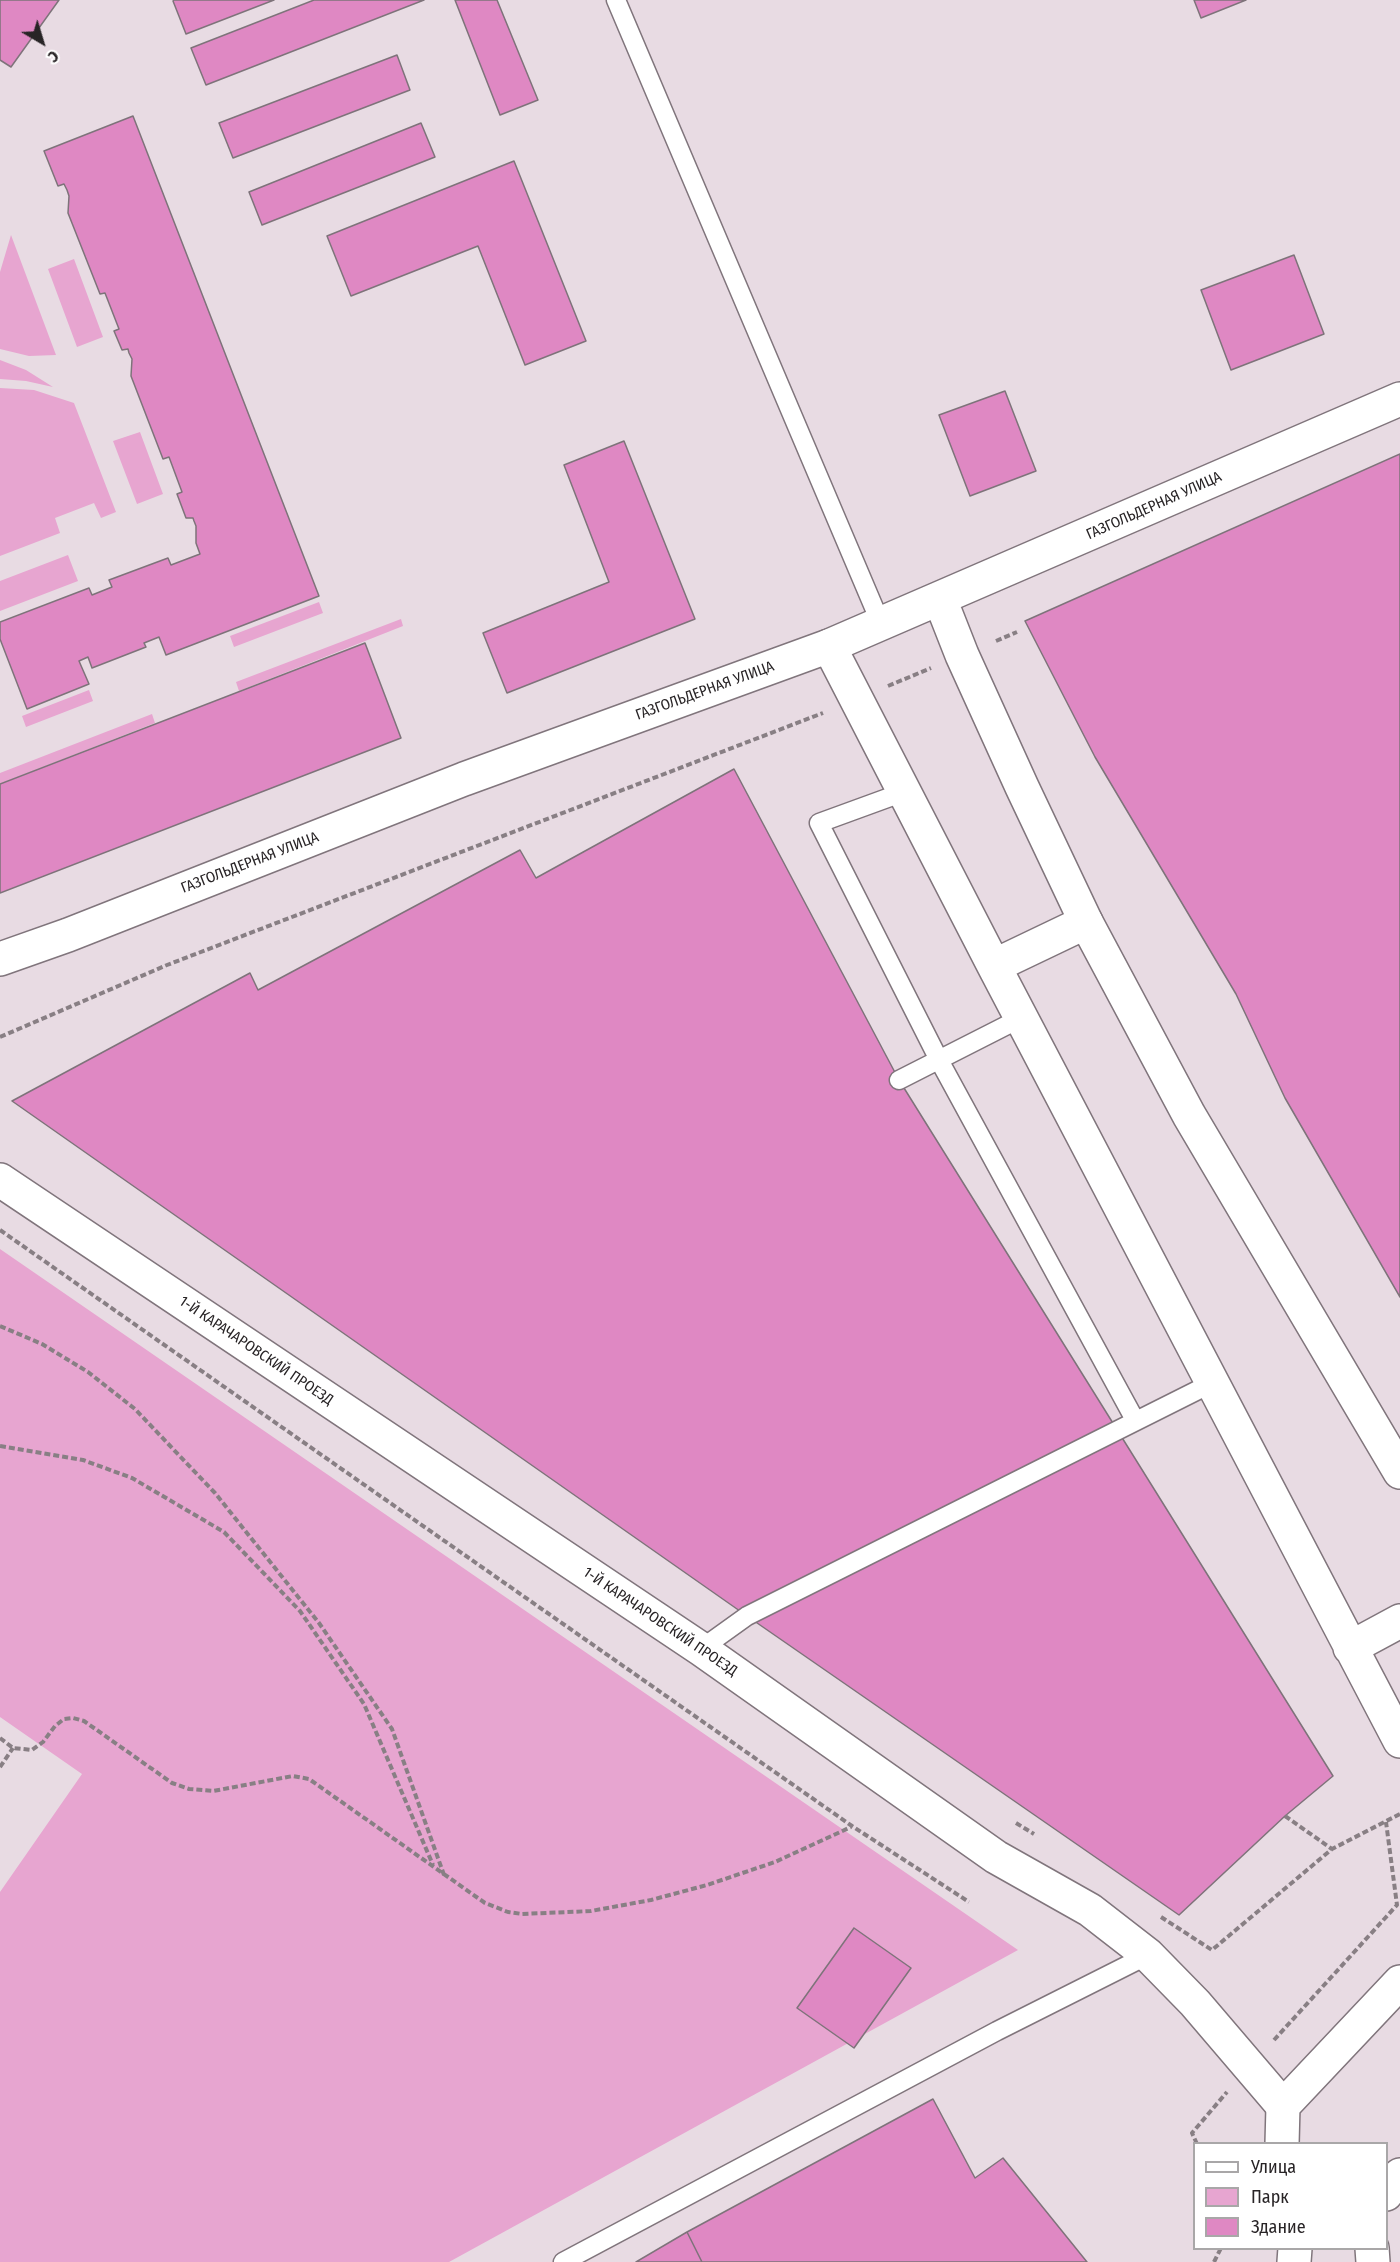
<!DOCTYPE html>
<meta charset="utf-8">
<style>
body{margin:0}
#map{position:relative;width:1400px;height:2262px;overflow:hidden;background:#e8dbe3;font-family:"Fira Sans Condensed",sans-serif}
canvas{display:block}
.legend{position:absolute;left:1193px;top:2142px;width:195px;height:108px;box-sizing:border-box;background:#fff;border:2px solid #a9a7a8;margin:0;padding:8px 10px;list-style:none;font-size:18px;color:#282426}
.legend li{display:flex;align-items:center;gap:12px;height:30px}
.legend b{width:30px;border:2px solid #a9a7a8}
.north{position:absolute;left:12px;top:12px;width:60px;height:60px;-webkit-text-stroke:4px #fff;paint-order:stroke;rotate:142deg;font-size:16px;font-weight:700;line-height:24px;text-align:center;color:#282426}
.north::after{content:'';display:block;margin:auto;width:21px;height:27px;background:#282426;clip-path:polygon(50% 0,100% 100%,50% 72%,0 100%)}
</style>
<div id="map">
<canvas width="1400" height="2262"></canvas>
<ul class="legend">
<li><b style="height:8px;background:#fff"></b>Улица</li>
<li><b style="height:16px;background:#e7a5d0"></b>Парк</li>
<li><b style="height:16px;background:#df88c3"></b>Здание</li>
</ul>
<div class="north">С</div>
</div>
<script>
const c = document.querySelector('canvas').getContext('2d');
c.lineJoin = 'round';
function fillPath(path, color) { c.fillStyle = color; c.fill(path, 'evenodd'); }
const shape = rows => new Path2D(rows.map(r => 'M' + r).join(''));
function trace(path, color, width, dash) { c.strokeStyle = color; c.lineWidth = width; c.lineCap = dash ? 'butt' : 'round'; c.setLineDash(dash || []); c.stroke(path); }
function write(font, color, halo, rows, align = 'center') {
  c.font = font + ' "Fira Sans Condensed",sans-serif'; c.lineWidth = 5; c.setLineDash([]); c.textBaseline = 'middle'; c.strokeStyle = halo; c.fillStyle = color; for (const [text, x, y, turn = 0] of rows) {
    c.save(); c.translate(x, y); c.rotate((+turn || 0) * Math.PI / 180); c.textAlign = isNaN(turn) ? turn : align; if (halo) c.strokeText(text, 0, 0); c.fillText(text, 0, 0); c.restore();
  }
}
fillPath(shape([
 [11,235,56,355,29,356,0,349,0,272],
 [74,259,103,337,77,347,48,269],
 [0,360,26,370,53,387,26,381,0,379],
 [0,388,34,390,74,403,116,512,101,518,94,503,55,518,60,533,0,556],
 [140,432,163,494,137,504,113,441],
 [68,555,78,581,0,611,0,581],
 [319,602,323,613,234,647,230,636],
 [401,619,403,626,239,691,236,682],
 [89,690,93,701,26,727,22,716],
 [152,714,155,723,0,784,0,773],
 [0,1249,1018,1950,449,2262,0,2262,0,1892,82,1774,0,1717]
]), '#e7a5d0');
const building = shape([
 [0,0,59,0,11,67,0,60,0,0],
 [174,0,274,0,186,34,173,1,174,0],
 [314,0,424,0,206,85,191,48,314,0],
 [455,0,497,0,538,100,500,115,455,0],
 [1194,0,1246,0,1201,18,1194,0],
 [397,55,410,90,233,158,219,123,397,55],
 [133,116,319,596,166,655,159,637,144,643,146,647,92,668,88,657,79,661,89,684,27,709,0,639,0,622,89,588,92,595,112,587,109,580,168,558,171,565,200,554,196,543,196,526,194,521,193,518,186,518,177,494,182,492,169,457,163,459,131,376,132,359,129,353,128,349,122,350,114,331,119,329,105,293,100,294,68,213,69,196,67,190,64,184,58,186,44,151,133,116],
 [421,123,435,157,262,225,249,192,421,123],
 [514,161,586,341,525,365,478,246,351,296,327,236,514,161],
 [1294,255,1324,334,1231,370,1201,290,1294,255],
 [1005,391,1036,471,970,496,939,415,1005,391],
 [624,441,695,619,507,693,483,633,609,582,564,465,624,441],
 [1400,454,1400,1297,1285,1098,1236,994,1095,757,1025,621,1400,454],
 [365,643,401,738,0,893,0,784,365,643],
 [734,769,899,1080,1333,1776,1285,1816,1179,1915,747,1616,12,1101,250,973,258,990,520,850,536,878,734,769],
 [854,1928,911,1968,854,2048,797,2008,854,1928],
 [933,2099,975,2178,1003,2158,1087,2262,702,2262,687,2232,933,2099],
 [687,2232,702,2262,636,2262,687,2232]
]);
fillPath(building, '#df88c3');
trace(building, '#7e737a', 1.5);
const lane = shape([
 [616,0,881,624],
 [904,792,819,823,939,1060,1135,1420],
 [899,1080,1021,1018],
 [701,1649,747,1616,1212,1383],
 [563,2262,997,2031,1148,1955]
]);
const street = shape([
 [829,646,994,966,1400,1741],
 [994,966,1086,922],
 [0,1180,701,1649,996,1857,1090,1910,1148,1955,1195,2003,1283,2106],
 [1350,1648,1400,1621]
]);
const secondary = shape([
 [940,599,962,655,1022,787,1086,922,1189,1115,1400,1472],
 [0,959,68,935,464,779,829,646,1400,399],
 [1282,2144,1283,2106,1400,1982],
 [1386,2194,1389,2187,1400,2175],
 [1372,2248,1373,2262],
 [1294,2262,1295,2248]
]);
trace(lane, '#80757c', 21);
trace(street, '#80757c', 36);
trace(secondary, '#80757c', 36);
trace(shape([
 [996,641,1017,632],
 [888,686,931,668],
 [0,1037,167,965,823,713],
 [0,1230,852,1826,969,1902],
 [0,1326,42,1344,88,1372,135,1409,215,1493,319,1623,392,1729,444,1875],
 [0,1446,83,1460,132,1478,224,1532,300,1611,364,1704,433,1865],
 [0,1738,13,1748,32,1750,43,1742,55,1726,64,1719,73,1718,84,1721,172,1783,189,1789,213,1791,293,1776,309,1779,485,1903,508,1912,522,1914,591,1911,651,1900,707,1885,775,1862,851,1827],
 [0,1767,13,1748],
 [1285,1816,1332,1849],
 [1016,1823,1034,1834],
 [1161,1917,1212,1950,1332,1849,1400,1814],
 [1274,2040,1397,1905,1386,1822],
 [1197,2144,1192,2133,1227,2092],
 [1214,2262,1221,2248]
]), '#887f84', 4, [6, 3]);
trace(lane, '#fff', 18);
trace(street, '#fff', 33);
trace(secondary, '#fff', 33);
write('15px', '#282426', '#fff', [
 ["ГАЗГОЛЬДЕРНАЯ УЛИЦА",1154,506,-24],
 ["ГАЗГОЛЬДЕРНАЯ УЛИЦА",705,691,-20],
 ["ГАЗГОЛЬДЕРНАЯ УЛИЦА",250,863,-21],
 ["1-Й КАРАЧАРОВСКИЙ ПРОЕЗД",256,1351,34],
 ["1-Й КАРАЧАРОВСКИЙ ПРОЕЗД",660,1622,34]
]);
</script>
